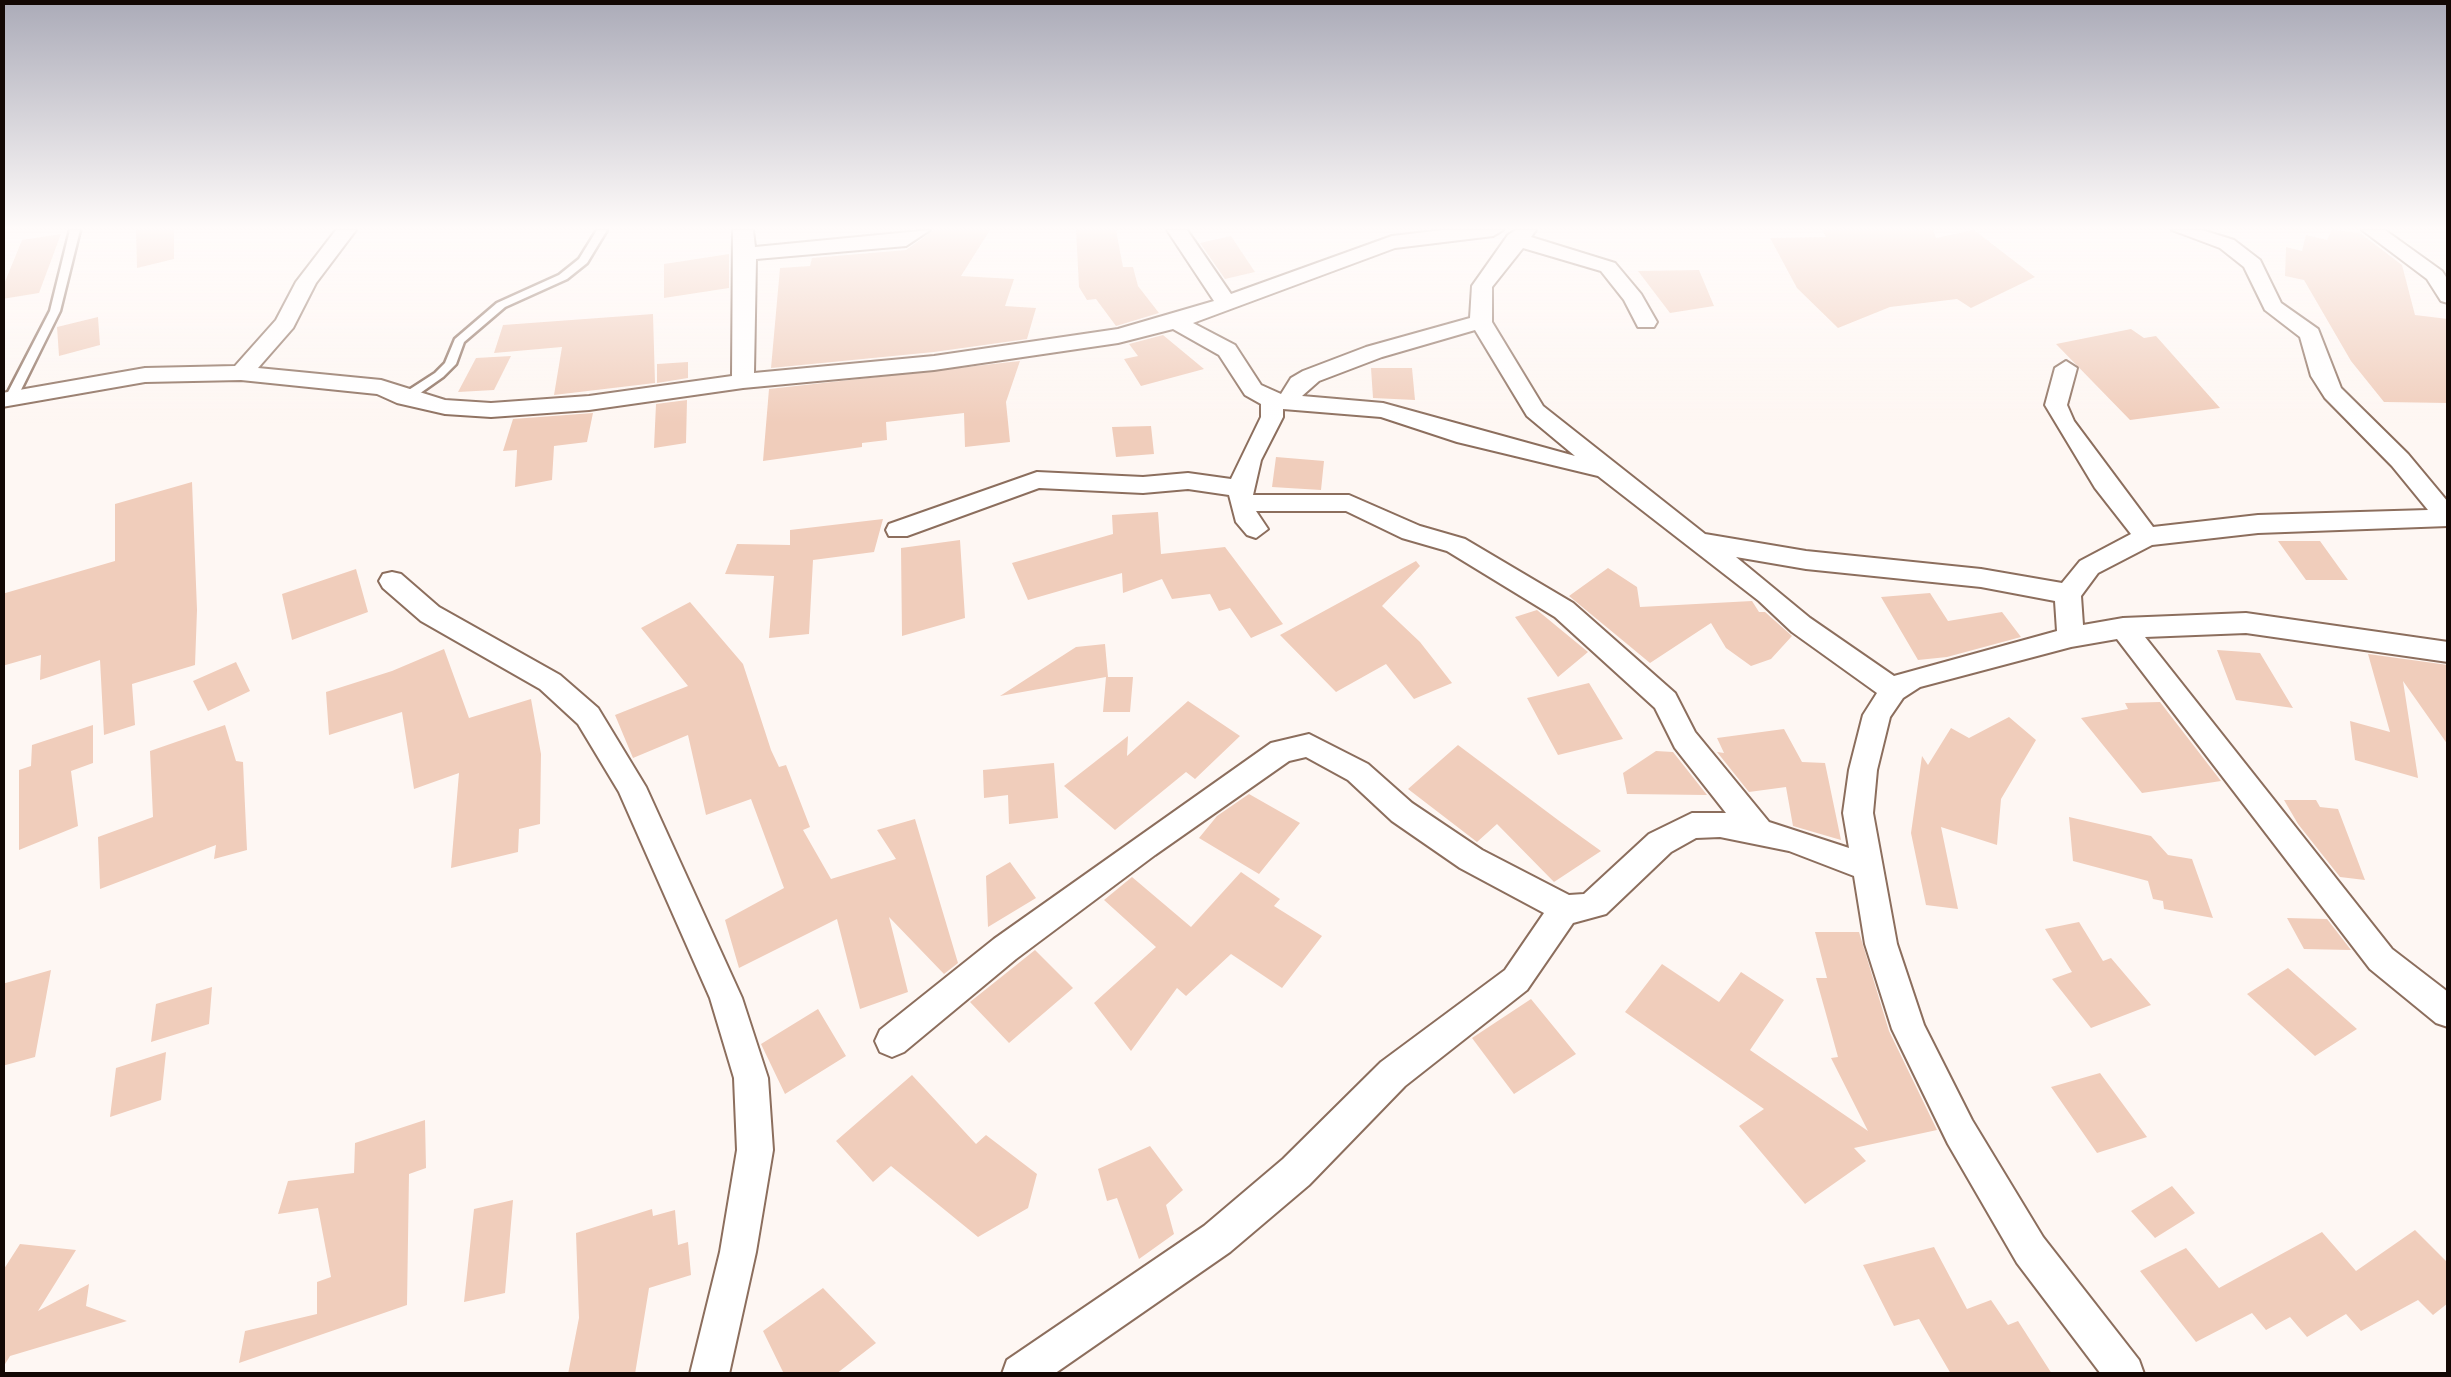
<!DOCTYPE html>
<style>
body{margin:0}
#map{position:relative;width:2451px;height:1377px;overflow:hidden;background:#fef7f3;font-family:Lato,sans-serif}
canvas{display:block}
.frame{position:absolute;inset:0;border:5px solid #130804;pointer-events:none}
</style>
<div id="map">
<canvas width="2451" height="1377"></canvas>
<div class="frame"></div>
</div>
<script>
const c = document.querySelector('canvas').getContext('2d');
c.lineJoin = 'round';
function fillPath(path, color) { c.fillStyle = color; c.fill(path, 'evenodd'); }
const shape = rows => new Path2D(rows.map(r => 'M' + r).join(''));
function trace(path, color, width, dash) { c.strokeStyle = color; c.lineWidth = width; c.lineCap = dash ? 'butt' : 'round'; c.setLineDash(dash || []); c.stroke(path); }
fillPath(shape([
 [136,230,174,230,174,259,137,268],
 [934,230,990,230,961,276,1014,279,1005,306,1036,308,1027,339,934,352,771,368,780,268,810,266,812,258,906,250],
 [1076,230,1116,230,1123,267,1133,267,1138,286,1159,313,1116,326,1096,299,1087,300,1079,287],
 [1822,230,1933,230,1936,238,1974,230,2035,277,1971,308,1957,299,1890,307,1838,328,1797,288,1770,238,1826,237],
 [2332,230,2360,233,2402,265,2415,315,2448,319,2448,403,2384,402,2351,361,2304,280,2285,276,2286,247,2302,251,2306,235,2327,240],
 [61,234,39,293,2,299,2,289,22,240],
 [1231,236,1255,272,1225,279,1200,243],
 [729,254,729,288,664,298,664,264],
 [1699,270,1714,306,1670,313,1638,271],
 [653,314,655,383,554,395,562,347,494,353,503,325],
 [98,317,100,345,59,356,57,327],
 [2131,329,2144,338,2156,336,2220,408,2130,420,2056,344],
 [1163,335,1204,369,1141,386,1124,359,1138,356,1129,344],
 [511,356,494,390,458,392,476,358],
 [1020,361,1006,402,1010,442,965,447,964,413,886,422,887,440,862,443,862,447,763,461,769,389],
 [688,362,688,378,657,383,657,364],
 [1371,368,1412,368,1415,400,1373,398],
 [687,400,686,443,654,448,656,404],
 [593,413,587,442,554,446,552,480,515,487,517,450,503,451,513,419],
 [1151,426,1154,454,1116,457,1112,427],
 [1276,457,1324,461,1321,490,1272,487],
 [192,482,197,610,195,665,132,684,135,725,104,735,100,660,40,680,41,655,2,666,2,594,115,561,115,504],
 [1158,512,1161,554,1225,547,1283,624,1251,638,1230,608,1219,611,1210,594,1172,599,1162,579,1123,593,1122,573,1028,600,1012,563,1113,534,1112,515],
 [883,519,874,552,813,560,809,634,769,638,774,576,725,574,737,544,790,545,790,530],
 [960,540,965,618,902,636,901,548],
 [2278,541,2320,541,2348,580,2306,580],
 [1416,561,1420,566,1382,606,1420,642,1452,683,1414,699,1386,664,1336,692,1280,635],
 [1608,568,1637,587,1640,607,1752,601,1759,612,1765,612,1792,636,1771,659,1751,666,1726,648,1711,623,1650,663,1569,596],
 [356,569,368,612,292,640,282,594],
 [1930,593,1948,621,2002,612,2021,637,1947,657,1918,660,1881,597],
 [690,602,743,664,771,750,779,767,786,765,810,827,803,830,831,879,896,859,877,830,915,819,958,963,944,974,889,917,908,992,860,1009,837,919,739,968,725,920,784,888,751,799,706,815,688,735,633,758,615,715,688,686,641,628],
 [1537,610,1588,652,1558,677,1515,617],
 [1105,644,1108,677,1133,677,1130,712,1103,712,1106,677,1000,696,1076,647],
 [444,649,469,718,531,699,541,754,540,824,519,829,518,852,451,868,459,773,414,789,402,712,329,735,326,692,392,671],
 [2217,650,2260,653,2293,708,2236,700],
 [2368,654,2448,665,2448,745,2403,681,2418,778,2355,760,2350,721,2390,732],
 [236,662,250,691,208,711,193,681],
 [1589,683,1623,739,1558,755,1527,698],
 [1188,701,1240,736,1195,779,1186,772,1115,830,1064,786,1128,736,1127,756],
 [2160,702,2221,781,2142,793,2081,718,2128,709,2125,703],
 [2009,717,2036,740,2001,799,1997,845,1941,827,1958,909,1926,905,1911,833,1922,756,1928,765,1951,728,1969,738],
 [93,725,93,763,71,771,78,826,19,850,19,770,31,766,32,745],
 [225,725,236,761,243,762,247,850,214,859,216,845,100,889,98,837,153,817,150,751],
 [1784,729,1802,762,1825,763,1841,840,1793,826,1786,787,1749,792,1717,752,1724,753,1717,738],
 [1458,745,1562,823,1601,851,1554,882,1497,824,1477,842,1408,789],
 [1656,751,1673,752,1707,795,1627,794,1623,773],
 [1054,763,1058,818,1009,824,1008,795,984,798,983,770],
 [1249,794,1300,823,1259,874,1199,838,1217,816],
 [2284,800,2316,800,2320,807,2338,809,2365,880,2340,877,2298,824],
 [2069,817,2151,836,2168,855,2192,859,2213,918,2164,909,2163,901,2153,899,2148,881,2073,861],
 [1010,862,1036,898,988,927,986,876],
 [1241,872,1280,899,1274,906,1322,936,1282,988,1231,954,1186,996,1177,988,1131,1051,1094,1003,1156,947,1104,900,1132,877,1191,927],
 [2287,918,2327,919,2351,950,2304,949],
 [2079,922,2103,961,2111,958,2151,1005,2091,1028,2052,979,2072,972,2045,929],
 [1815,932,1859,932,1889,1031,1937,1130,1854,1148,1866,1161,1805,1204,1739,1126,1764,1109,1625,1012,1662,964,1719,1002,1741,972,1784,1000,1750,1050,1868,1131,1831,1058,1838,1057,1816,978,1827,978],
 [1035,950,1073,988,1009,1043,970,1002],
 [2288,968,2357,1029,2315,1056,2247,994],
 [51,970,35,1057,2,1066,2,984],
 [212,987,209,1024,151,1042,156,1004],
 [1531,999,1576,1054,1514,1094,1472,1038],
 [818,1009,846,1056,785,1094,761,1044],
 [166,1052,161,1100,110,1117,116,1068],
 [2100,1073,2147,1137,2097,1153,2051,1087],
 [912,1075,976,1144,986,1135,1037,1174,1028,1208,978,1237,891,1166,873,1182,836,1141],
 [425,1120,426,1168,409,1174,407,1305,239,1363,245,1331,317,1314,317,1282,331,1277,318,1208,278,1214,288,1181,354,1173,355,1143],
 [1150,1146,1183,1190,1166,1205,1174,1234,1139,1259,1117,1198,1107,1201,1098,1169],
 [2172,1186,2195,1213,2155,1238,2131,1211],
 [513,1200,505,1293,464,1302,474,1209],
 [652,1209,653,1216,675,1210,678,1245,688,1242,691,1275,649,1288,635,1374,568,1374,579,1318,576,1233],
 [2415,1230,2448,1263,2448,1303,2433,1315,2418,1300,2361,1331,2346,1314,2307,1337,2290,1317,2266,1330,2252,1313,2196,1342,2140,1271,2186,1248,2219,1288,2322,1232,2356,1271],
 [20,1244,76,1250,38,1311,89,1284,86,1306,127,1321,10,1356,2,1369,2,1272],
 [1934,1247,1967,1309,1991,1300,2008,1325,2018,1321,2052,1374,1951,1374,1919,1319,1894,1326,1863,1265],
 [823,1288,876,1343,836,1374,784,1374,763,1331]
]), '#f0cdbb');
const service = shape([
 [70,230,80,230,60,311,17,398,15,401,7,401,5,398,50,311,70,230],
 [597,230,607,230,587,263,567,279,505,307,464,342,456,364,443,377,409,401,401,401,401,395,435,373,445,363,455,339,497,303,559,275,579,259,597,230]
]);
const minor = shape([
 [336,230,356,230,316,283,293,328,258,368,381,380,445,400,491,403,589,396,732,376,733,230,753,230,755,247,930,230,906,246,756,259,754,373,934,356,1118,329,1214,301,1167,230,1187,230,1231,294,1392,236,1443,230,1503,230,1493,236,1395,248,1193,323,1235,345,1261,385,1281,394,1291,378,1303,371,1366,347,1470,318,1472,286,1508,235,1516,230,1536,230,1531,237,1615,263,1641,294,1657,322,1654,327,1638,327,1624,300,1601,271,1523,248,1492,287,1492,322,1543,406,1705,534,1806,551,1981,569,2062,583,2080,561,2131,534,2095,488,2045,405,2055,368,2066,361,2077,368,2067,405,2074,421,2153,527,2258,515,2428,510,2392,466,2325,398,2311,376,2300,337,2265,310,2244,267,2220,248,2172,230,2202,230,2234,240,2260,260,2281,303,2318,329,2341,388,2408,454,2448,502,2448,526,2258,533,2152,545,2098,573,2081,596,2083,625,2123,618,2246,613,2448,642,2448,662,2246,633,2145,637,2392,949,2448,992,2448,1027,2436,1023,2370,969,2117,639,2071,647,1920,687,1903,698,1890,717,1877,770,1873,813,1897,944,1924,1025,1972,1120,2043,1237,2139,1360,2144,1374,2101,1374,2017,1263,1948,1144,1892,1029,1865,944,1854,876,1789,851,1720,837,1696,838,1671,852,1606,914,1573,923,1527,990,1405,1086,1309,1185,1230,1252,1054,1374,1002,1374,1007,1360,1204,1226,1283,1159,1381,1062,1505,970,1544,913,1460,868,1392,821,1348,780,1306,757,1289,761,1155,855,1016,959,904,1052,892,1057,880,1052,875,1041,880,1030,994,939,1271,743,1309,734,1368,764,1412,803,1482,850,1569,895,1584,894,1649,834,1692,813,1726,813,1675,748,1655,708,1555,617,1447,551,1402,538,1346,511,1256,511,1268,529,1256,538,1247,535,1236,522,1229,495,1188,489,1143,493,1039,488,907,536,889,536,886,530,889,524,1037,472,1143,477,1188,473,1231,479,1261,417,1261,404,1245,395,1219,355,1173,329,1118,343,934,370,743,388,589,410,491,417,445,414,397,403,377,394,241,380,145,382,2,407,2,393,145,368,235,366,276,320,296,282,336,230],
 [1475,330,1527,416,1575,456,1383,403,1302,396,1319,381,1382,357,1475,330],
 [1283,409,1381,417,1457,442,1598,476,1759,601,1792,632,1877,693,1863,715,1849,770,1843,813,1849,848,1769,822,1695,732,1675,693,1573,603,1465,539,1420,526,1349,495,1253,495,1261,460,1283,417,1283,409],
 [1736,557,1806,569,1981,587,2055,601,2057,631,1894,676,1810,618,1736,557],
 [2362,230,2385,230,2442,271,2448,280,2448,303,2441,301,2427,279,2362,230],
 [392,572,401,574,439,607,560,675,598,708,646,787,742,998,768,1078,773,1150,756,1252,729,1374,690,1374,720,1252,737,1150,734,1078,710,998,619,792,578,724,540,689,421,621,383,588,379,581,383,574,392,572]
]);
trace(service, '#8c6e5d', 5);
trace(minor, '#8c6e5d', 4);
fillPath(service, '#fff');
fillPath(minor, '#fff');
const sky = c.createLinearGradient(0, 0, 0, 423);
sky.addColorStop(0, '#ababb8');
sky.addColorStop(0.54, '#fffbfa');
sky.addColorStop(1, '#fffbfa00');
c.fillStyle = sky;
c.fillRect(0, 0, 2451, 423);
</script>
